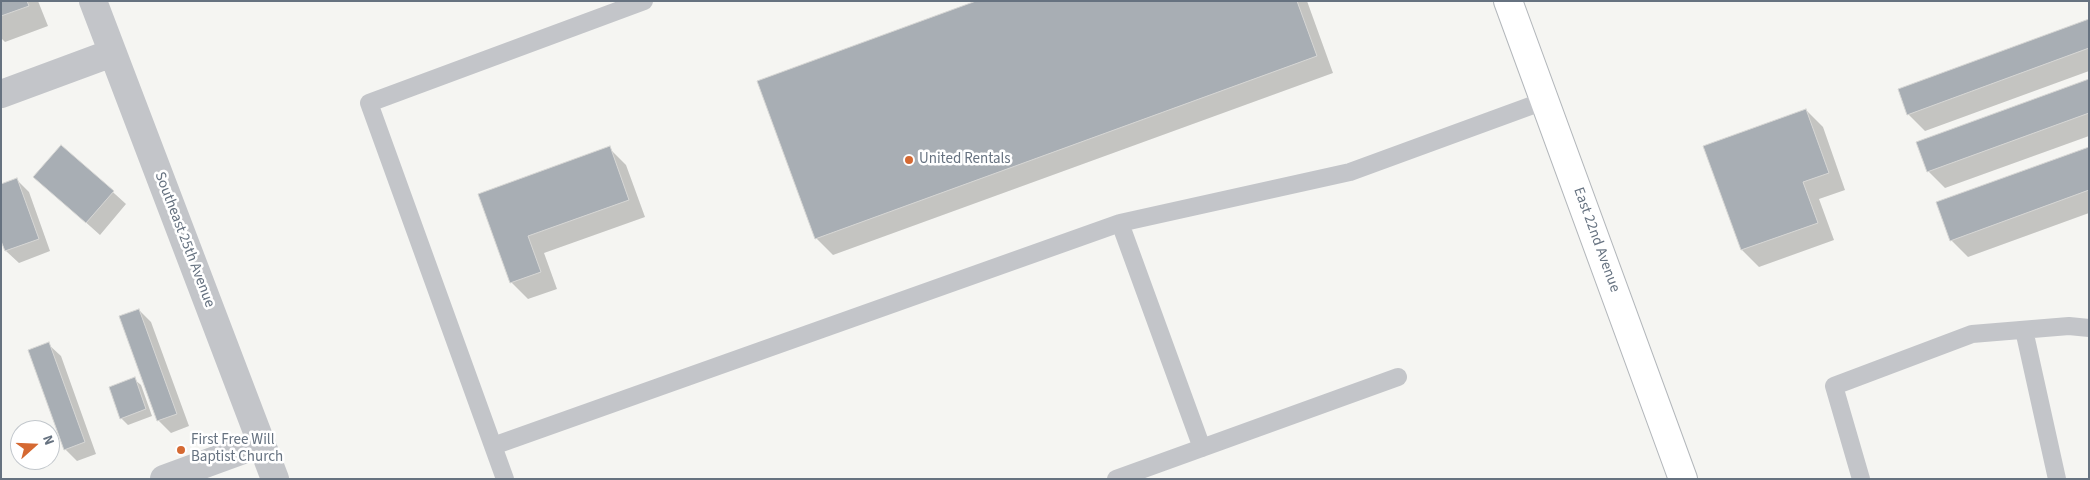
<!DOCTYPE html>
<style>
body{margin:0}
#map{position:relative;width:2090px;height:480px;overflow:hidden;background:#f5f5f2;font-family:"Source Sans 3",sans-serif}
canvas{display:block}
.frame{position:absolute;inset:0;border:2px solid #667280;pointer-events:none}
.north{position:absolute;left:10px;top:420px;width:50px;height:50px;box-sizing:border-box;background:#fff;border:1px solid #c2c7cc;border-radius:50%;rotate:70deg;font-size:14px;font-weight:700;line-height:20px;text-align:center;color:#667280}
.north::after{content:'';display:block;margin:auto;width:18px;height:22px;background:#d56932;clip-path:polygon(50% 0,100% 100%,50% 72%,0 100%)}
</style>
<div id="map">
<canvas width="2090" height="480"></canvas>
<div class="frame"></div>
<div class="north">N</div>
</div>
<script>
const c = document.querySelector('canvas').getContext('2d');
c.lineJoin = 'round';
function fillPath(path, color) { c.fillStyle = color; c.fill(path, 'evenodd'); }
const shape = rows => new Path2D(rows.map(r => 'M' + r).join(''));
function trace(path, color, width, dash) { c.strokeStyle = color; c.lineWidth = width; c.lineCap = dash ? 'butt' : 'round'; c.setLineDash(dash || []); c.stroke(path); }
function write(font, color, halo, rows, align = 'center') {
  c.font = font + ' "Source Sans 3",sans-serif'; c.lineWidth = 5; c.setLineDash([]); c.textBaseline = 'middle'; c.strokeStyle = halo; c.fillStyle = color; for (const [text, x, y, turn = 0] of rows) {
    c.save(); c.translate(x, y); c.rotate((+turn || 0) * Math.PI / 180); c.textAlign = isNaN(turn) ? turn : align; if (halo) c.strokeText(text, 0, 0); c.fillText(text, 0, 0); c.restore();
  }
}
fillPath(shape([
 [1,1,38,1,48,26,5,42,1,38],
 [979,1,1307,1,1333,73,833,255,816,238],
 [2089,20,2089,71,1925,131,1908,114],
 [2089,81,2089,136,1945,188,1928,171],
 [1806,110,1823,127,1845,190,1819,199,1834,240,1759,267,1742,250,1705,147],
 [62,146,126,204,100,235,35,177],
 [609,148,626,165,645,217,544,253,557,289,528,299,511,282,479,195],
 [2089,148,2089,213,1968,257,1951,240],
 [16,179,29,192,50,251,19,263,6,251],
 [139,310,151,322,189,426,171,433,158,420],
 [48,344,61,356,96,454,77,461,65,449],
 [134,379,141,385,152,416,128,425,121,418]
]), '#0003');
const building = shape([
 [1,1,27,1,29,6,1,16,1,1],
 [976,1,1297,1,1317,56,815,239,757,81,976,1],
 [2089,19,2089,48,1907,115,1898,89,2089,19],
 [2089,79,2089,113,1927,172,1916,142,2089,79],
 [1806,109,1829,173,1803,182,1818,223,1741,250,1703,146,1806,109],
 [61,145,114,191,86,223,33,177,61,145],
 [610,146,629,200,528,236,541,272,510,283,478,194,610,146],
 [2089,147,2089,190,1950,241,1936,202,2089,147],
 [17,178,39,239,5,251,1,241,1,184,17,178],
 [139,309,177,414,157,421,119,316,139,309],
 [49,342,85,442,64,450,28,350,49,342],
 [135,377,146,409,120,419,109,387,135,377]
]);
fillPath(building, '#a8aeb4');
trace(building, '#d6d6d4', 1);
const secondary = shape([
 [1508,1,1683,479]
]);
trace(secondary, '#b3b7bb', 30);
trace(shape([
 [1120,223,1202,448],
 [2024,330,2057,479],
 [493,446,1120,223,1350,172,1544,101],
 [505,479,369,103,644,1],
 [1116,479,1398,377],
 [1861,479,1834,386,1972,334,2069,326,2089,328]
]), '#c3c5c9', 18);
trace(shape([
 [93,1,275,479],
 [1,94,112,53],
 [164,479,262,443]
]), '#c3c5c9', 28);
trace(secondary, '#fff', 28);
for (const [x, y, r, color] of [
 [909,160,5,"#d56932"],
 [181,450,5,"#d56932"]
]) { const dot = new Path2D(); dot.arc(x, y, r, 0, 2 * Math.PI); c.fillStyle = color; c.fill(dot); trace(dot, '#fff', 2); }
write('15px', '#667280', '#fff', [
 ["United Rentals",919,160],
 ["First Free Will",191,441],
 ["Baptist Church",191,458]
], 'left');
write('15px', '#667280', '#fff', [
 ["Southeast 25th Avenue",184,240,69],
 ["East 22nd Avenue",1596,240,70]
]);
</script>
